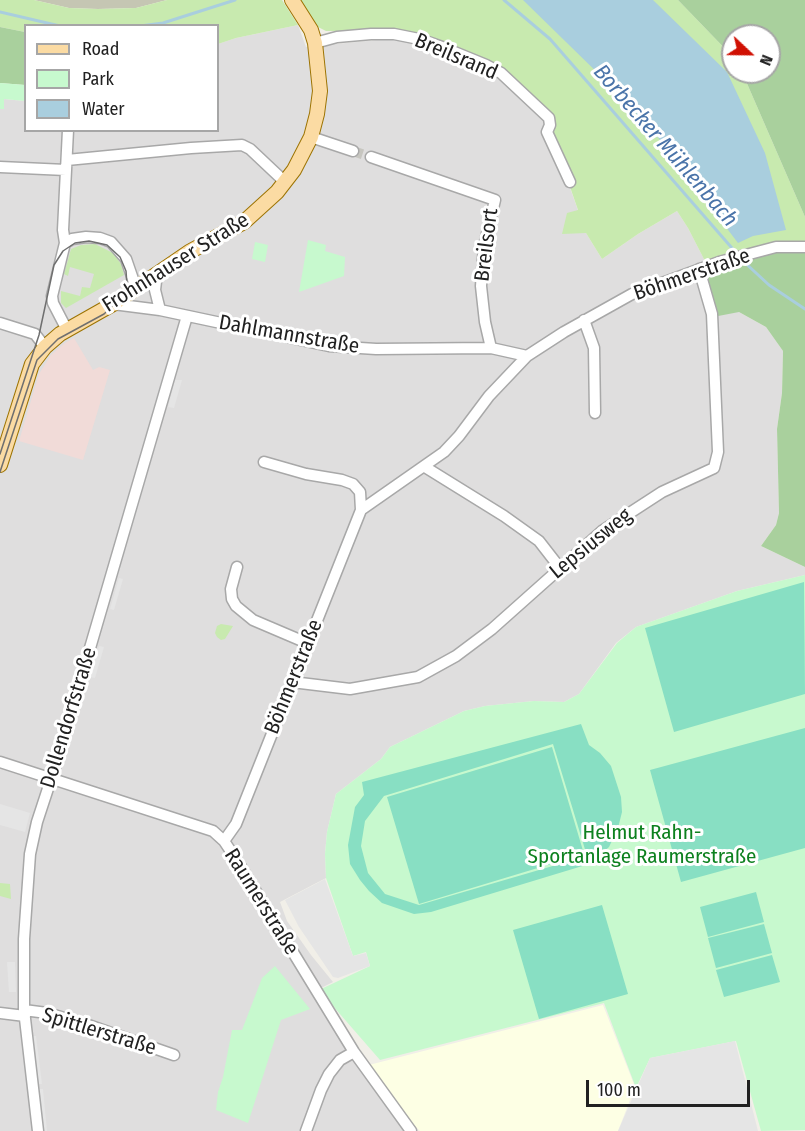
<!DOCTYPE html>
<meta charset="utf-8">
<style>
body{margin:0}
#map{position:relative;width:805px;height:1131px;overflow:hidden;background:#f1efe8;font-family:"Fira Sans Condensed",sans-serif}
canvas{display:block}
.legend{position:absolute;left:24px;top:24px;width:195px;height:108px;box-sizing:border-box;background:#fff;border:2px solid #a6a6a6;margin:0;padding:8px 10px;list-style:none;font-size:18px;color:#212121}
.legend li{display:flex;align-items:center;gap:12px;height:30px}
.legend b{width:30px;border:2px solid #a6a6a6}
.north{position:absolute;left:721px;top:24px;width:60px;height:60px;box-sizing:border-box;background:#fff;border:2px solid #a6a6a6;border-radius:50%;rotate:112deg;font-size:16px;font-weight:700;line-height:24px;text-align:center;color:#212121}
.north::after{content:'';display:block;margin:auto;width:21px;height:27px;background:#d01003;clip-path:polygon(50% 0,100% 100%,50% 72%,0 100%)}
.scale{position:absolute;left:586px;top:1080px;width:164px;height:27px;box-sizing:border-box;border:3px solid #212121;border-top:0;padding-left:8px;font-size:18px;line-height:21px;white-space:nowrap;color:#212121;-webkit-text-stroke:4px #fff;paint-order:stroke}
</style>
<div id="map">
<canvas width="805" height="1131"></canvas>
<ul class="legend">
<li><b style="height:8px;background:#fbdba3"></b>Road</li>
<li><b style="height:16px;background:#c7f9ce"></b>Park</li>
<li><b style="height:16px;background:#a9cede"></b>Water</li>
</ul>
<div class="north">N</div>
<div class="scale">100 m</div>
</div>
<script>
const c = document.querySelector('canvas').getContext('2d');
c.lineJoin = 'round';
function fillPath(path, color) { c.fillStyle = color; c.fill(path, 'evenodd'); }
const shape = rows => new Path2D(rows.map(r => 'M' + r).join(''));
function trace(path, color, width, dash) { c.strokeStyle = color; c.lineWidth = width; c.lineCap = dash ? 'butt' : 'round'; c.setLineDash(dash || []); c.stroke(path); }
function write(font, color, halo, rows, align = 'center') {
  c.font = font + ' "Fira Sans Condensed",sans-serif'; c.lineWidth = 6; c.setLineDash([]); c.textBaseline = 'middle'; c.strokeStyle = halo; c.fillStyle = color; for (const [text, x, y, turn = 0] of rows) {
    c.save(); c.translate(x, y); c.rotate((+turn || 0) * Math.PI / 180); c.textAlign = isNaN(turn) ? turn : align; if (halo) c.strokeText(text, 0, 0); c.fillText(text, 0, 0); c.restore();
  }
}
fillPath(shape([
 [298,25,306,47,386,39,419,42,487,68,545,117,586,233,602,259,638,234,677,211,688,228,707,265,739,312,766,327,783,351,782,393,777,429,779,513,776,525,761,546,805,567,805,575,737,591,636,627,616,643,579,694,564,702,534,701,485,706,464,711,390,747,381,759,336,794,327,832,325,854,326,878,280,902,287,921,311,955,333,982,315,991,416,1131,0,1131,0,109,4,109,4,99,25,101,26,130,218,130,218,44,236,38]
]), '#dfdede');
fillPath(shape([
 [74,338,93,370,99,367,110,370,83,460,19,441,39,374,51,355,65,343]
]), '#f1dbd8');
fillPath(shape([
 [603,1005,635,1087,618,1131,420,1131,400,1111,365,1066]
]), '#fdffe4');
fillPath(shape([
 [34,0,167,0,136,8,98,9,69,8]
]), '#c5c6b3');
fillPath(shape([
 [0,0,34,0,69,8,98,9,136,8,167,0,282,0,298,25,236,38,218,44,218,26,26,26,25,32,0,27],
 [300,0,678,0,733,57,733,72,742,72,805,217,805,244,707,265,688,228,677,211,638,234,602,259,586,233,562,234,567,213,578,210,552,135,552,124,488,62,446,42,423,35,371,31,326,31,318,27],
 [95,244,113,253,121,264,124,275,66,308,61,303,61,291,80,296,82,287,90,288,94,274,70,267,68,276,64,274,71,249,81,245],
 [221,624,233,626,225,639,221,640,217,637,215,633,217,626],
 [0,883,10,884,11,899,0,896]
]), '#c8eaaf');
fillPath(shape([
 [678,0,805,0,805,217,742,72,769,72,769,36,733,36,733,57],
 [0,27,25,32,25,85,0,83],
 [776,249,805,252,805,567,761,546,776,525,779,513,777,429,782,393,783,351,766,327,739,312,713,317,701,270]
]), '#a9d09d');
fillPath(shape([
 [0,83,25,85,25,101,4,99,4,109,0,109],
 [308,240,326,245,325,251,345,257,344,276,299,292],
 [255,242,268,245,265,262,252,259],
 [805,575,805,1130,761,1131,736,1041,650,1058,636,1088,604,1003,380,1060,319,990,370,966,366,952,353,956,326,878,325,854,327,832,336,794,381,759,390,747,464,711,485,706,534,701,564,702,579,694,617,643,636,627,737,591],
 [275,966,310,1009,281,1020,248,1123,216,1110,218,1092,223,1077,232,1030,242,1030,262,978]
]), '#c7f9ce');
fillPath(shape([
 [804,582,805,694,674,732,645,628],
 [581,724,589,745,600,753,611,766,621,797,622,812,618,828,609,847,589,864,431,912,414,914,382,903,369,891,360,880,350,864,348,845,355,807,364,795,362,782],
 [553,744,587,856,419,905,385,894,368,873,361,846,365,821,384,796],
 [805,728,805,848,681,882,650,770],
 [552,747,584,854,419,904,387,797],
 [756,892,764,922,708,937,700,907],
 [602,905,628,994,539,1019,513,930],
 [764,924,772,953,716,968,708,938],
 [772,955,780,982,724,997,716,970]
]), '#88dfc3');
fillPath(shape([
 [175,380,182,380,174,408,168,407],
 [119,578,123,579,114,610,110,609],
 [99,646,104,647,95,678,90,677],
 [0,804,30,813,25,832,0,825],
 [325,879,353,956,366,953,370,966,338,978,333,977,299,927,285,900],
 [7,962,15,962,16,992,9,992],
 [32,1036,36,1036,42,1084,38,1084],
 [735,1041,758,1131,618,1131,650,1058],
 [39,1089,43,1089,47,1131,43,1131]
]), '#e5e5e5');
fillPath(shape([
 [523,0,653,0,727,72,765,153,786,230,753,236,738,243,694,185,683,165,609,84]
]), '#a9cede');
trace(shape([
 [504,0,550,39,738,255],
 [0,12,60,26],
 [140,26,163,23,235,0],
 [742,260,769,285,805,309]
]), '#a9cede', 3);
trace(shape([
 [353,151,371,157]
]), '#c7c6c0', 10, [10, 5]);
const minor = shape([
 [315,43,337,37,371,34,394,34,419,39,442,47,486,65,501,73,549,118,550,125,547,132,570,182],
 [311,137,353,151],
 [371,157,495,200,484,246,481,286,485,322,491,348],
 [67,160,191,148,242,145,250,149,285,182],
 [0,167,66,170],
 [65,243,72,239,86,237,100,238,111,242,126,259,136,288],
 [157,273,155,290,160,310],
 [113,304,160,310,329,346,376,349,491,348,527,356],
 [584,320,594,348,595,413],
 [0,323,35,334,45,347],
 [67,330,53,303,52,296,65,243,63,230,68,130],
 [264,462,306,474,342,480,353,484,360,492,361,510],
 [425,467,504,516,539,541,560,568],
 [237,567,231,589,232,599,236,606,253,620,307,643],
 [292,682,350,689,418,677,456,656,492,629,602,531,662,492,714,468,718,452,712,314,699,269],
 [0,762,213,831,224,841,236,859,354,1052,411,1131],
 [224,841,236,824,361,510,444,452,459,436,489,396,527,356,564,332,632,294,719,262,776,247,805,247],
 [24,1010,47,1013,88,1025,174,1055],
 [0,1013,25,1016],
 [38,1131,24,1010,24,939,30,854,37,822,57,761,187,316],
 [306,1131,321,1090,329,1074,340,1060,354,1052]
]);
const major = shape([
 [0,465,32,364,45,347,60,334,113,304,189,252,244,222,277,192,294,170,311,137,317,114,320,91,315,43,311,30,292,0]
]);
trace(minor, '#a8a8a8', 13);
trace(major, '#9c7302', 16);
trace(minor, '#fff', 10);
trace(major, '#fbdba3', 14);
trace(shape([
 [0,454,39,335,54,265,63,251,75,243,89,241,107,245,120,257,126,271,127,285,121,298,104,314,58,339,37,360,0,472]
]), '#6f6f6f', 1.5);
write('21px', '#212121', '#fff', [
 ["Breilsrand",456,57,23],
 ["Breilsort",487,245,-83],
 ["Frohnhauser Straße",176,263,-32],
 ["Böhmerstraße",692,275,-19],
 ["Dahlmannstraße",289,335,10],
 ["Lepsiusweg",591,544,-39],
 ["Böhmerstraße",294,677,-68],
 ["Dollendorfstraße",69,718,-73],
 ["Raumerstraße",261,902,58],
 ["Spittlerstraße",99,1032,17]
]);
write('21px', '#0d811f', '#fff', [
 ["Helmut Rahn-",642,833],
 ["Sportanlage Raumerstraße",642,857]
]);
write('italic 22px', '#4a74a9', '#fff', [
 ["Borbecker Mühlenbach",665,146,49]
]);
</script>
